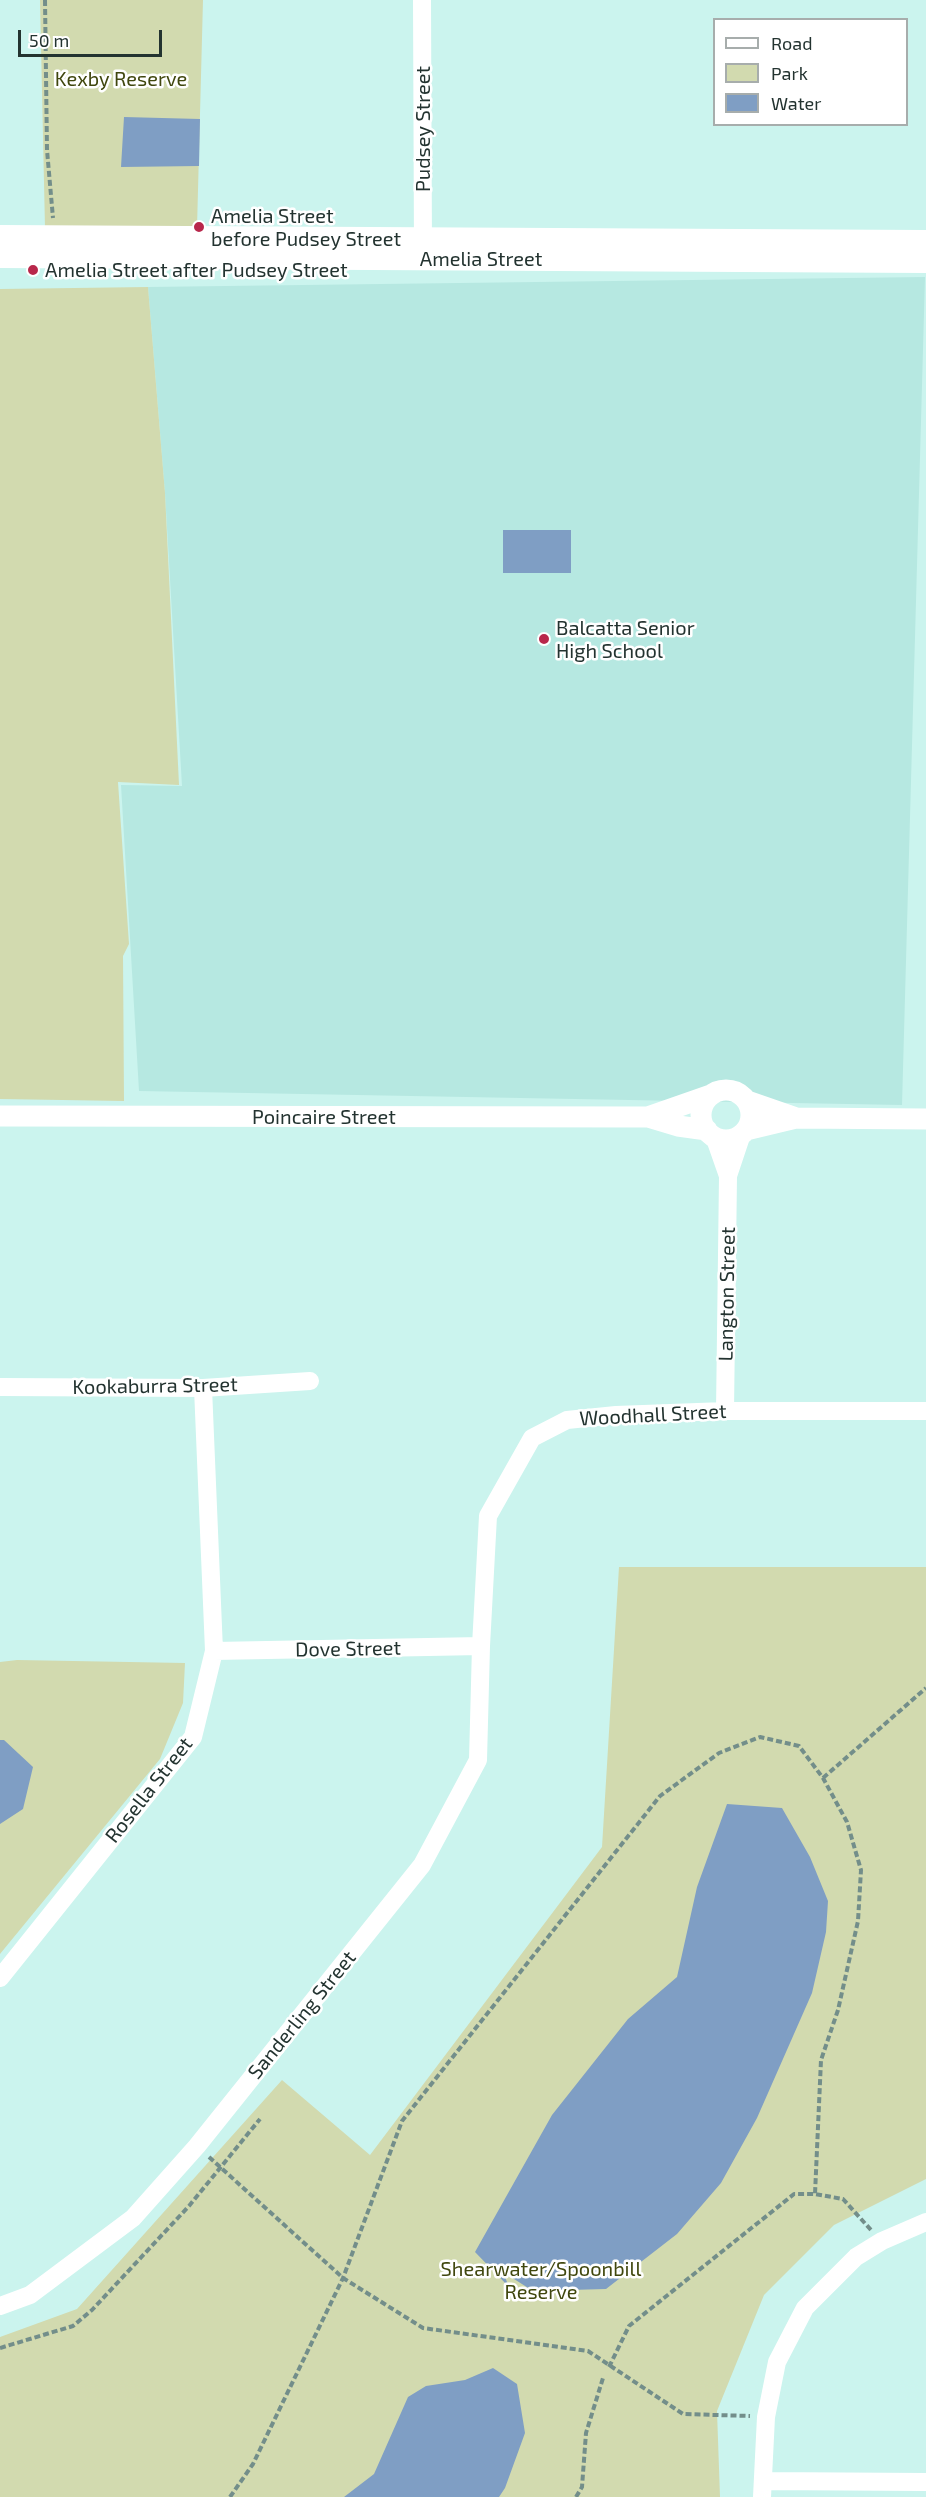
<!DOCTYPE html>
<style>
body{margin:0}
#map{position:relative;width:926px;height:2497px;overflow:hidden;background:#cbf4ee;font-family:"Exo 2",sans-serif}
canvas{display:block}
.legend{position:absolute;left:713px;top:18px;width:195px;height:108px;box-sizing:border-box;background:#fff;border:2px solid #a7adac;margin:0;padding:8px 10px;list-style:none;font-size:18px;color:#233330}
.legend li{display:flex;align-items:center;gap:12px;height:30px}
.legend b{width:30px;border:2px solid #a7adac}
.scale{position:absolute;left:18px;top:30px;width:144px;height:27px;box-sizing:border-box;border:3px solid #233330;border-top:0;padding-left:8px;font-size:18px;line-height:21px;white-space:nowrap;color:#233330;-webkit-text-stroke:4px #fff;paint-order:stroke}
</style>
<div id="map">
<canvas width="926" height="2497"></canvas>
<ul class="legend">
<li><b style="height:8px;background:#fff"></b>Road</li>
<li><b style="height:16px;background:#d2daaf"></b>Park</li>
<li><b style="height:16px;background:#7f9ec4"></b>Water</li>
</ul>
<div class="scale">50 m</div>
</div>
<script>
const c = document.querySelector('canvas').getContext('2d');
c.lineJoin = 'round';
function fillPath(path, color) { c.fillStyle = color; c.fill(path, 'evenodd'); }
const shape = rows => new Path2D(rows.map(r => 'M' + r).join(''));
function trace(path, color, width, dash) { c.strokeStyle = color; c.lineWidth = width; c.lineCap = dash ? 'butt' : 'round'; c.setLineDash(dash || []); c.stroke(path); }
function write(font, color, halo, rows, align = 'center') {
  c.font = font + ' "Exo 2",sans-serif'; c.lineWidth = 5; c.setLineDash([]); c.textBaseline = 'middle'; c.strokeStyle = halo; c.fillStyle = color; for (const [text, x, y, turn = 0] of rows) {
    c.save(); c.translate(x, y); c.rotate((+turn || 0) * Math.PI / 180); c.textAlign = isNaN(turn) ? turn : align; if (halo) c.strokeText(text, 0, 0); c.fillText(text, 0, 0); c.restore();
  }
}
fillPath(shape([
 [925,277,902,1105,139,1091,121,785,182,786,165,493,148,287]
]), '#b6e8e1');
fillPath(shape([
 [40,0,203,0,197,228,45,228],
 [148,287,165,493,179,785,118,782,129,944,123,956,124,1101,0,1099,0,289],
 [619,1567,926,1567,926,2179,834,2225,764,2295,717,2411,720,2497,0,2497,0,2337,77,2309,282,2080,370,2155,602,1847],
 [17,1660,185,1663,183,1703,160,1759,0,1954,0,1662]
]), '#d2daaf');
fillPath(shape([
 [124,117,200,119,199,166,121,167],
 [503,530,571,530,571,573,503,573],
 [0,1740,4,1740,33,1767,23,1809,0,1824],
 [727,1804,782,1808,810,1857,828,1901,826,1932,812,1993,757,2118,721,2183,677,2234,606,2289,533,2291,503,2272,509,2287,475,2252,552,2115,628,2019,677,1977,697,1887],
 [493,2368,517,2384,525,2433,505,2488,499,2497,344,2497,374,2474,408,2397,426,2386,465,2380]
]), '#7f9ec4');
trace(shape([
 [45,0,47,150,53,218],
 [823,1778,926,1688],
 [209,2157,343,2278,423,2328,588,2351,683,2414,750,2416],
 [0,2348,73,2326,92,2310,189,2206,260,2119],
 [609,2367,629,2326,794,2194,815,2194,843,2199,871,2230],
 [230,2497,253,2464,343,2278,402,2121,660,1796,719,1753,760,1737,799,1746,823,1778,847,1822,861,1870,858,1921,838,2010,821,2060,815,2194],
 [576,2497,582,2487,586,2433,603,2378]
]), '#738e8a', 4, [6, 3]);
trace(shape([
 [422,0,423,251],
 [714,1136,728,1176],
 [0,1387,203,1388,310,1381],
 [725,1411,728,1176,742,1134],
 [214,1651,481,1646],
 [0,1978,193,1737,214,1651,203,1388],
 [0,2306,30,2295,133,2218,197,2146,422,1865,478,1760,481,1646,488,1516,532,1438,567,1420,616,1415,725,1411,926,1411],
 [763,2481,926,2482],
 [762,2497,766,2417,777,2362,805,2308,856,2257,882,2241,926,2222]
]), '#fff', 18);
trace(shape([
 '701 1115a25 25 0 1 1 50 0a25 25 0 1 1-50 0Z',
 [747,1101,796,1118],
 [0,1116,648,1117,678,1126,707,1130],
 [648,1117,711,1095],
 [746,1130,796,1118,926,1119]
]), '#fff', 21);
trace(shape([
 [0,237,926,242],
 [0,256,926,261]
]), '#fff', 24);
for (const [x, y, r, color] of [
 [199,227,6,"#b8274b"],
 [33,270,6,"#b8274b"],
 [544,639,6,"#b8274b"]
]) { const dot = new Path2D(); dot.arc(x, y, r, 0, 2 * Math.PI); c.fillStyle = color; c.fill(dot); trace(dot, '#fff', 2); }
write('20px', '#40470e', '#fff', [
 ["Kexby Reserve",121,79],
 ["Shearwater/Spoonbill",541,2269],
 ["Reserve",541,2292]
]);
write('20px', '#233330', '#fff', [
 ["Pudsey Street",423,129,-90],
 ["Amelia Street",481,259],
 ["Poincaire Street",324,1117],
 ["Langton Street",727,1294,-89],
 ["Kookaburra Street",155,1386,-1],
 ["Woodhall Street",653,1415,-3],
 ["Dove Street",348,1649,-1],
 ["Rosella Street",149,1790,-52],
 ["Sanderling Street",302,2015,-51]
]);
write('20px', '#233330', '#fff', [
 ["Amelia Street",211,216],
 ["before Pudsey Street",211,239],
 ["Amelia Street after Pudsey Street",45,270],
 ["Balcatta Senior",556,628],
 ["High School",556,651]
], 'left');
</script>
